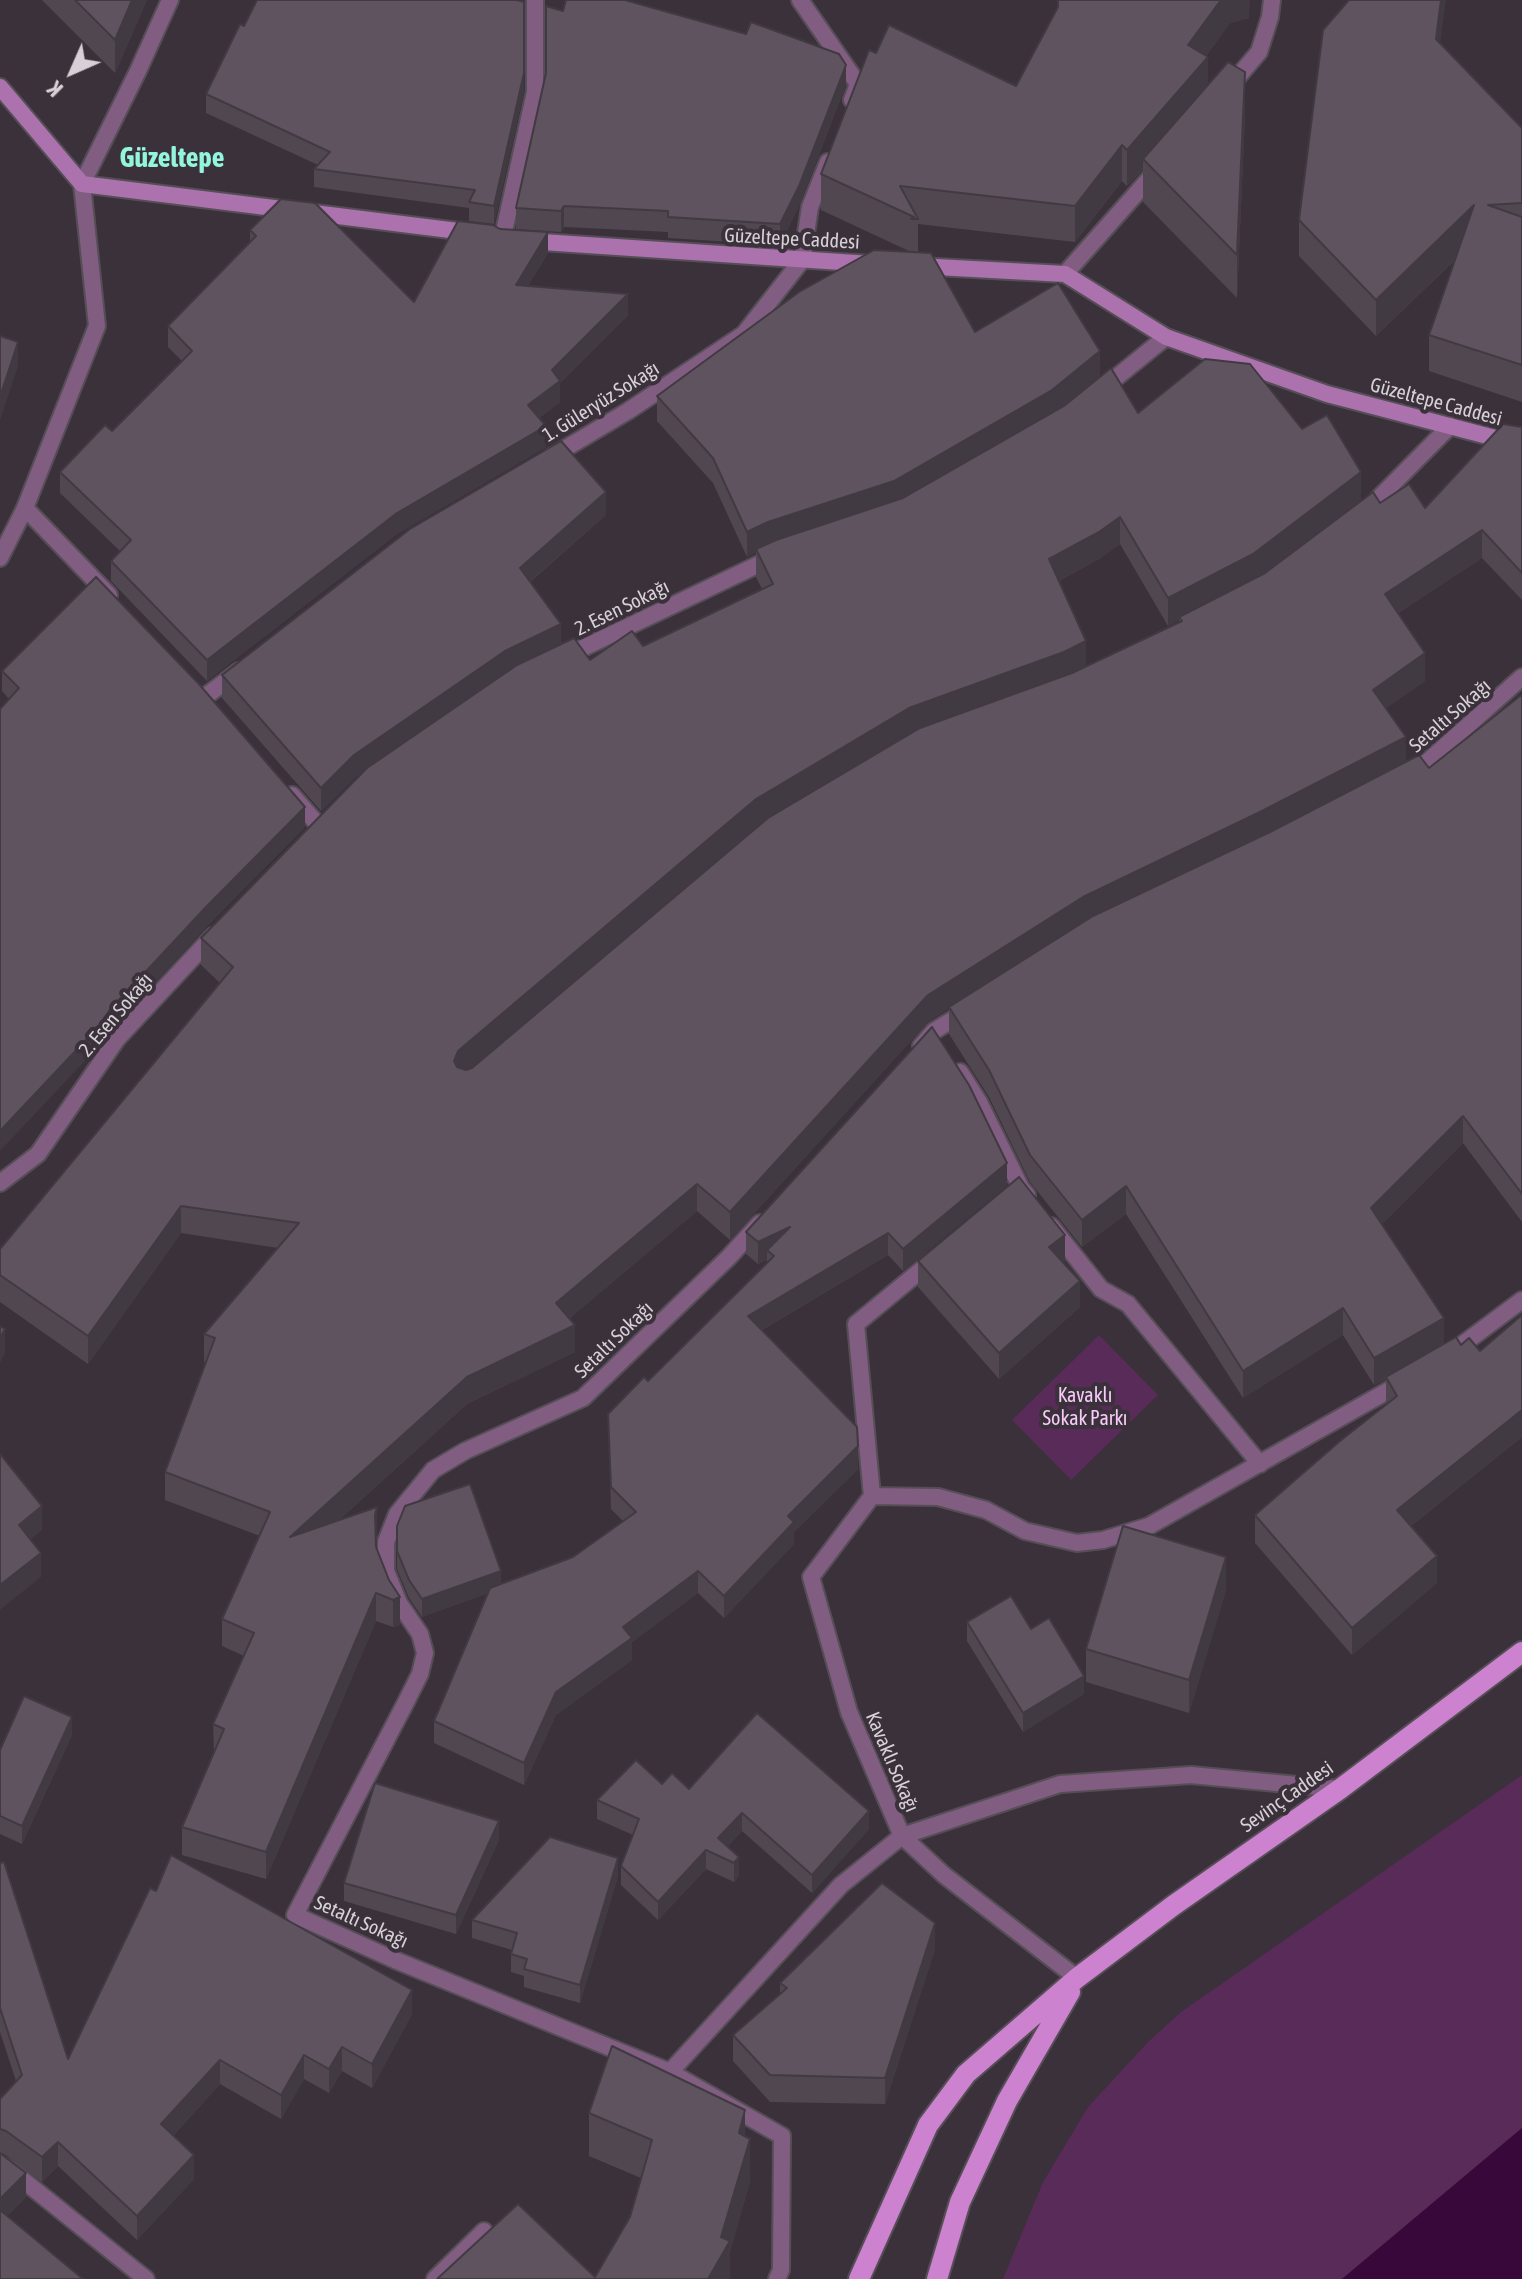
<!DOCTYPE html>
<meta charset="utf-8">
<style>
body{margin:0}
#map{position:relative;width:1522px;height:2279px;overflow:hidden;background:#3a313a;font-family:"Asap Condensed",sans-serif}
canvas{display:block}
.north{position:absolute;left:32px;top:32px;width:80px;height:80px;-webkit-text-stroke:6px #3a313a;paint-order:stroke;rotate:225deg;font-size:22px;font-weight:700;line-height:32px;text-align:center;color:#d7d1d7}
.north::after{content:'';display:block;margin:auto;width:28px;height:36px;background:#d7d1d7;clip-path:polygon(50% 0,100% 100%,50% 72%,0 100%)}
</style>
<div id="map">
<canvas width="1522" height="2279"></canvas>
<div class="north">K</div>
</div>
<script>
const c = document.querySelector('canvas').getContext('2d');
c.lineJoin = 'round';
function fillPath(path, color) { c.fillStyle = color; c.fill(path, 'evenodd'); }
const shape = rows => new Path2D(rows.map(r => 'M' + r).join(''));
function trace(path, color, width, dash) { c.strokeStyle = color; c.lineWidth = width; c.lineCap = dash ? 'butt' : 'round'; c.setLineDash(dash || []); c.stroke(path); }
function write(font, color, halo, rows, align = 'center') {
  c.font = font + ' "Asap Condensed",sans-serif'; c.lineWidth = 8; c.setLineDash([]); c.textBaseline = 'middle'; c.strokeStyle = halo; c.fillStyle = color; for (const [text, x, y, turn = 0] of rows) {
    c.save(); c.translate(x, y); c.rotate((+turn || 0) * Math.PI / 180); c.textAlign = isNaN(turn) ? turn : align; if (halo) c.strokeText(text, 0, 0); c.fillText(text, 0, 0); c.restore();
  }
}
fillPath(shape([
 [1099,1335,1158,1395,1071,1480,1012,1420],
 [1522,1775,1522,2128,1342,2279,1003,2279,1043,2182,1088,2107,1148,2042,1181,2012]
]), '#582b59');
fillPath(shape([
 [1522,2128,1522,2279,1342,2279]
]), '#370839');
const street = shape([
 [800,0,858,84,852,100],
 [1230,86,1259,52,1270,17,1272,0],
 [503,236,535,92,535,0],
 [1065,274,1157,170],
 [1102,389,1166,337],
 [551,457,628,411,744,334,802,260,810,207,828,162],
 [25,508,109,595],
 [1364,513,1450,426],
 [0,558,25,508,97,326,82,184,138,71,170,0],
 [564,657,774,557],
 [206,696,239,671],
 [1409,775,1417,771,1522,677],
 [292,795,320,827],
 [921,1046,934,1031,965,1012],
 [960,1072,979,1102,1021,1188,1027,1195],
 [0,1183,38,1154,117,1039,213,936],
 [1051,1226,1101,1289,1128,1304,1260,1464],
 [932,1261,856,1324,872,1496,811,1577,849,1712,902,1836,944,1875,1077,1978],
 [1455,1350,1522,1300],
 [872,1496,938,1497,986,1510,1025,1531,1077,1543,1103,1540,1149,1526,1405,1381],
 [670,2072,395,1960,295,1915,406,1702,420,1674,425,1653,420,1634,399,1603,386,1571,386,1542,397,1514,433,1470,465,1451,583,1398,729,1257,760,1223],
 [0,2164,13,2172,146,2279],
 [435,2279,484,2231],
 [777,2279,781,2270,782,2136,670,2072,841,1885,902,1836,1060,1784,1191,1775,1340,1789]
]);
const secondary = shape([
 [0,87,82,184,474,233],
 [527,241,871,264],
 [918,266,1065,274,1166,337,1327,394,1522,445]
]);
const primary = shape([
 [859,2279,928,2125,966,2074,1077,1978,1174,1905,1340,1789,1522,1652],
 [937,2279,960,2202,1007,2101,1070,1992]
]);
trace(street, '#564e56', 20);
trace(secondary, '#564e56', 20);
trace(primary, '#564e56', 24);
trace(street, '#815d82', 16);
trace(secondary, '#ab72ad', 16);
trace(primary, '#cc82ce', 20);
fillPath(shape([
 [42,0,147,0,115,73],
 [1058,7,1249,18,1230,23,1206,56,1208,84,1245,115,1237,298,1143,202,1143,169,1127,186,1122,181,1075,242,918,224,918,252,975,332,1100,376,1061,408,1138,413,1302,429,1361,500,1265,573,1380,503,1425,508,1522,427,1522,600,1482,558,1398,613,1425,681,1386,708,1406,761,1429,768,1522,696,1522,1222,1463,1143,1382,1224,1444,1344,1461,1345,1480,1351,1522,1315,1522,1437,1411,1526,1437,1583,1352,1655,1255,1543,1255,1515,1386,1405,1386,1379,1374,1385,1343,1335,1243,1398,1126,1214,1082,1247,1030,1182,989,1097,949,1034,949,1008,928,1022,730,1240,697,1211,570,1318,575,1352,467,1404,339,1520,377,1534,376,1547,389,1580,400,1625,393,1627,376,1621,266,1879,182,1855,182,1827,214,1752,213,1724,244,1656,222,1646,222,1619,260,1536,165,1500,165,1472,206,1362,204,1362,204,1334,278,1248,181,1233,88,1364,0,1302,0,1249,220,983,201,965,201,938,365,770,354,778,321,811,222,698,222,675,606,515,530,582,561,644,590,660,643,646,762,589,756,577,756,552,747,557,713,483,657,421,657,396,911,252,821,210,821,174,876,53,1016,86],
 [1120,544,1168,626,1179,620,1179,622,1086,666,1059,581,1099,559],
 [761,824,472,1068,469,1069,756,827],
 [244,26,524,91,494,224,469,221,469,208,314,187,314,169,318,165,206,113,206,94],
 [1440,43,1522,128,1522,402,1429,371,1429,335,1455,260,1376,336,1299,256,1299,220],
 [846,85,799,206,780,245,668,238,668,232,564,227,561,232,516,229,516,208],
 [250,230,414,302,548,253,528,286,628,315,560,383,560,402,539,418,546,447,397,534,207,681,111,581,111,561,120,551,60,493,60,472,112,431,182,361,168,347,168,326,250,242],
 [2,671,305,827,207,926,109,1032,99,1046,9,699,2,691],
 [1007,1185,903,1271,888,1255,762,1330,858,1469,794,1532,794,1544,724,1618,698,1593,632,1642,632,1660,556,1715,524,1785,434,1743,434,1721,488,1593,422,1617,409,1598,397,1569,397,1526,501,1584,573,1557,623,1521,611,1509,608,1414,648,1381,767,1263,767,1260,758,1264,746,1254,746,1232],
 [918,1261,1065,1261,1063,1262,1080,1307,999,1379,918,1287],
 [1226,1590,1189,1713,1086,1682,1086,1649],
 [967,1622,1031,1629,1084,1694,1023,1732,967,1641],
 [72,1735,22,1844,0,1834,0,1750],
 [662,1784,689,1789,869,1829,812,1893,742,1831,727,1847,739,1857,739,1876,734,1882,706,1869,658,1920,621,1885,621,1866,633,1835,597,1819,597,1800],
 [499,1840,456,1934,344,1901,344,1883],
 [0,1863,68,2059,412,2014,372,2088,342,2071,329,2093,304,2079,281,2119,220,2084,173,2136,194,2179,137,2240,58,2166,42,2182,6,2155,1,2153,26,2197,7,2216,0,2279,0,2099,16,2081,0,2032],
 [618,1876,580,2003,524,1987,524,1976,511,1972,511,1954,512,1950,472,1938,472,1920],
 [935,1949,885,2104,770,2102,733,2061,733,2035,780,1994,780,1983],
 [589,2113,745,2136,750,2182,730,2251,730,2279,595,2277,630,2217,641,2178,589,2156]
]), '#514751');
fillPath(shape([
 [132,0,147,0,115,73,115,40],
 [1221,0,1250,0,1249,18,1230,23,1193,75,1208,57,1208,93,1143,159,1143,168,1127,186,1127,150,1188,45],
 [1441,0,1446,0,1436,75,1436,39],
 [846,65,846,85,799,206,780,245,780,224],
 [1245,72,1245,115,1237,298,1237,255],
 [524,73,524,91,494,224,494,206],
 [1122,145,1122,181,1075,242,1075,206],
 [1474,205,1474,241,1376,336,1376,300],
 [564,206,564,227,561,232,561,211],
 [548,232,548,253,516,306,516,285],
 [628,294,628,315,560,383,560,402,528,426,528,405,552,370],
 [18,342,18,366,0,420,0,397],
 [1100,351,1100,376,1052,415,894,506,756,549,756,552,747,557,747,532],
 [546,426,546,447,397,534,207,681,207,660,397,513],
 [1361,472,1361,500,1253,582,1179,617,1179,620,1168,626,1168,598],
 [606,492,606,515,520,590,520,568],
 [1120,517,1120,544,1099,559,1049,586,1049,559],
 [1482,530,1482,558,1385,621,1385,594],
 [561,624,561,647,505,674,354,778,321,811,321,788,354,755,505,651],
 [1086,641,1086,668,909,736,756,827,458,1079,454,1061,458,1051,756,799,909,708],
 [1425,653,1425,681,1373,717,1373,690],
 [1406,737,1406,764,1083,924,928,1022,730,1240,730,1212,928,995,1083,897],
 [305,807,305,827,207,926,109,1032,99,1046,0,1151,0,1131,207,906],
 [1463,1116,1463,1143,1371,1235,1371,1208],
 [1007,1163,1007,1185,903,1271,903,1249],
 [697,1184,697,1211,556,1330,556,1303],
 [1126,1186,1126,1214,1082,1247,1082,1220],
 [181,1206,181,1233,88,1364,88,1336],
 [790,1227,767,1250,767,1260,758,1264,758,1242],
 [888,1233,888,1255,748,1338,748,1316],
 [1065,1235,1065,1261,1049,1273,1049,1247],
 [1080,1281,1080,1307,999,1379,999,1353],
 [1343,1308,1343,1335,1243,1398,1243,1371],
 [1444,1318,1444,1346,1374,1385,1374,1358],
 [575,1325,575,1352,467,1404,290,1564,290,1537,467,1377],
 [5,1329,5,1353,0,1363,0,1338],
 [1522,1410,1522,1437,1397,1537,1397,1510],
 [858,1446,858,1469,794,1532,794,1544,724,1618,724,1596,788,1516],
 [42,1506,42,1530,19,1549,19,1525],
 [377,1507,377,1534,375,1542,375,1515],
 [41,1553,41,1577,0,1610,0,1585],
 [1437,1556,1437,1583,1352,1655,1352,1628],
 [1226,1557,1226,1590,1189,1713,1189,1680],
 [501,1571,501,1589,422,1617,422,1599],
 [698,1571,698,1593,632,1642,632,1660,556,1715,524,1785,524,1763,556,1692,623,1627],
 [376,1593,376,1621,266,1879,266,1852],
 [400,1597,400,1625,393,1627,393,1600],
 [1084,1676,1084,1694,1023,1732,1023,1713],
 [72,1717,72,1735,22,1844,22,1826],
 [869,1811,869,1829,812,1893,812,1875],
 [742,1813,742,1831,718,1856,718,1838],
 [499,1821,499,1840,456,1934,456,1915],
 [706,1850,706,1869,658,1920,658,1902],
 [739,1857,739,1876,734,1882,734,1863],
 [618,1858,618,1876,580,2003,580,1985],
 [935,1923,935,1949,885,2104,885,2078],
 [412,1990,412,2014,372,2088,372,2064],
 [342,2047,342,2071,329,2093,329,2069],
 [304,2055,304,2079,281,2119,281,2095],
 [220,2060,220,2084,161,2149,161,2124],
 [745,2110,745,2153,739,2133],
 [750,2139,750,2182,730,2251,730,2279,708,2279],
 [58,2142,58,2166,42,2182,42,2157],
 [194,2155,194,2179,137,2240,137,2216],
 [26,2173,26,2197,0,2223,0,2199]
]), '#423a42');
const building = shape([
 [75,0,132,0,115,40,75,0],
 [257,0,517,0,524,2,524,73,494,206,469,202,475,190,314,169,330,152,206,94,240,24,244,26,257,0],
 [566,0,625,0,746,34,751,22,839,54,846,65,799,186,780,224,668,217,668,211,564,206,561,211,516,208,546,73,546,6,563,11,566,0],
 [1058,0,1221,0,1188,45,1208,57,1127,150,1122,145,1075,206,900,186,918,219,911,219,914,217,821,174,869,50,876,53,889,25,1016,86,1058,7,1058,0],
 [1349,0,1441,0,1436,39,1522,128,1522,203,1488,205,1522,217,1522,365,1429,335,1474,205,1376,300,1299,220,1323,30,1349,0],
 [1228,62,1245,72,1237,255,1143,159,1228,62],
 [281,199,315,203,414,302,458,221,493,225,500,229,548,232,516,285,628,294,552,370,560,381,528,405,546,426,397,513,207,660,111,561,131,540,60,472,105,425,112,431,192,351,168,326,256,236,250,230,281,199],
 [874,250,931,253,975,332,1058,283,1100,351,1052,390,894,481,768,522,747,532,713,458,657,396,799,292,874,250],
 [0,336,18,342,0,397,0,336],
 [1205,359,1250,364,1302,429,1327,415,1361,472,1253,554,1168,598,1120,517,1099,532,1049,559,1086,641,1064,652,909,708,756,799,458,1051,454,1061,457,1067,466,1070,472,1068,768,818,920,728,1072,673,1182,621,1179,617,1265,573,1373,492,1380,503,1409,484,1425,508,1503,424,1522,427,1522,573,1482,530,1385,594,1425,653,1373,690,1406,737,1260,812,1083,897,928,995,730,1212,697,1184,556,1303,575,1325,467,1377,290,1537,377,1507,375,1515,376,1547,389,1580,400,1597,393,1600,376,1593,266,1852,182,1827,224,1729,213,1724,254,1633,222,1619,270,1512,165,1472,215,1338,204,1334,299,1223,181,1206,88,1336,0,1275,0,1249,233,967,201,938,367,768,517,665,574,638,590,660,632,631,643,646,773,584,756,549,776,540,903,498,1064,406,1111,368,1138,413,1205,359],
 [561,441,606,492,520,568,561,624,505,651,354,755,321,788,222,675,410,529,561,441],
 [96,577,198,683,305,807,207,906,109,1011,99,1026,0,1131,0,709,19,688,2,671,96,577],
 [1520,696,1522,696,1522,1194,1463,1116,1371,1208,1444,1318,1374,1358,1343,1308,1243,1371,1126,1186,1082,1220,1030,1155,989,1070,949,1007,1093,916,1270,832,1419,755,1429,768,1520,696],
 [932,1027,969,1085,1007,1163,903,1249,888,1233,748,1316,857,1427,858,1446,788,1516,794,1522,724,1596,698,1571,623,1627,632,1638,556,1692,524,1763,434,1721,490,1588,573,1557,636,1512,611,1487,608,1414,644,1377,648,1381,774,1256,767,1250,790,1227,758,1242,746,1232,932,1027],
 [1019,1177,1065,1235,1049,1247,1080,1281,999,1353,918,1261,1019,1177],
 [1522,1315,1522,1410,1397,1510,1437,1556,1352,1628,1255,1515,1340,1441,1397,1396,1386,1377,1456,1337,1461,1345,1469,1338,1480,1351,1522,1315],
 [0,1326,5,1329,0,1338,0,1326],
 [0,1454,42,1506,19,1525,41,1553,0,1585,0,1454],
 [470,1484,501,1571,422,1599,409,1580,397,1551,397,1526,405,1506,470,1484],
 [1123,1526,1226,1557,1189,1680,1086,1649,1123,1526],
 [1011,1596,1031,1629,1049,1618,1084,1676,1023,1713,967,1622,1011,1596],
 [24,1696,72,1717,22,1826,0,1816,0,1750,24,1696],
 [757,1713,869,1811,812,1875,742,1813,718,1838,739,1857,734,1863,706,1850,658,1902,621,1866,639,1819,597,1800,636,1760,662,1784,672,1773,689,1789,757,1713],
 [375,1783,499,1821,456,1915,344,1883,375,1783],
 [550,1837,618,1858,580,1985,524,1969,527,1959,511,1954,517,1933,472,1920,550,1837],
 [171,1855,412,1990,372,2064,342,2047,329,2069,304,2055,281,2095,220,2060,161,2124,194,2155,137,2216,58,2142,42,2157,6,2131,0,2129,0,2099,22,2075,0,2008,0,1863,4,1862,68,2059,150,1888,156,1891,171,1855],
 [882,1883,935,1923,885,2078,770,2075,733,2035,787,1988,780,1983,882,1883],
 [612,2046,745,2110,739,2133,750,2139,721,2237,730,2241,708,2279,437,2279,518,2204,595,2277,630,2217,652,2140,589,2113,612,2046],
 [0,2153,26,2173,0,2199,0,2153],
 [0,2210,83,2279,0,2279,0,2210]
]);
fillPath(building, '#5e535e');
trace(building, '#423a42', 2);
write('20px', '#d7d1d7', '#3a313a', [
 ["Güzeltepe Caddesi",792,239,3],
 ["1. Güleryüz Sokağı",601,402,-32],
 ["Güzeltepe Caddesi",1436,402,15],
 ["2. Esen Sokağı",622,608,-26],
 ["Setaltı Sokağı",1450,716,-41],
 ["2. Esen Sokağı",116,1015,-50],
 ["Setaltı Sokağı",614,1340,-44],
 ["Kavaklı Sokağı",892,1762,67],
 ["Sevinç Caddesi",1287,1797,-35],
 ["Setaltı Sokağı",361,1922,24]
]);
write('20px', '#f7caf7', '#3a313a', [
 ["Kavaklı",1085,1396],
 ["Sokak Parkı",1085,1419]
]);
write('bold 28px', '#93f5dc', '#3a313a', [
 ["Güzeltepe",172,158]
]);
</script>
